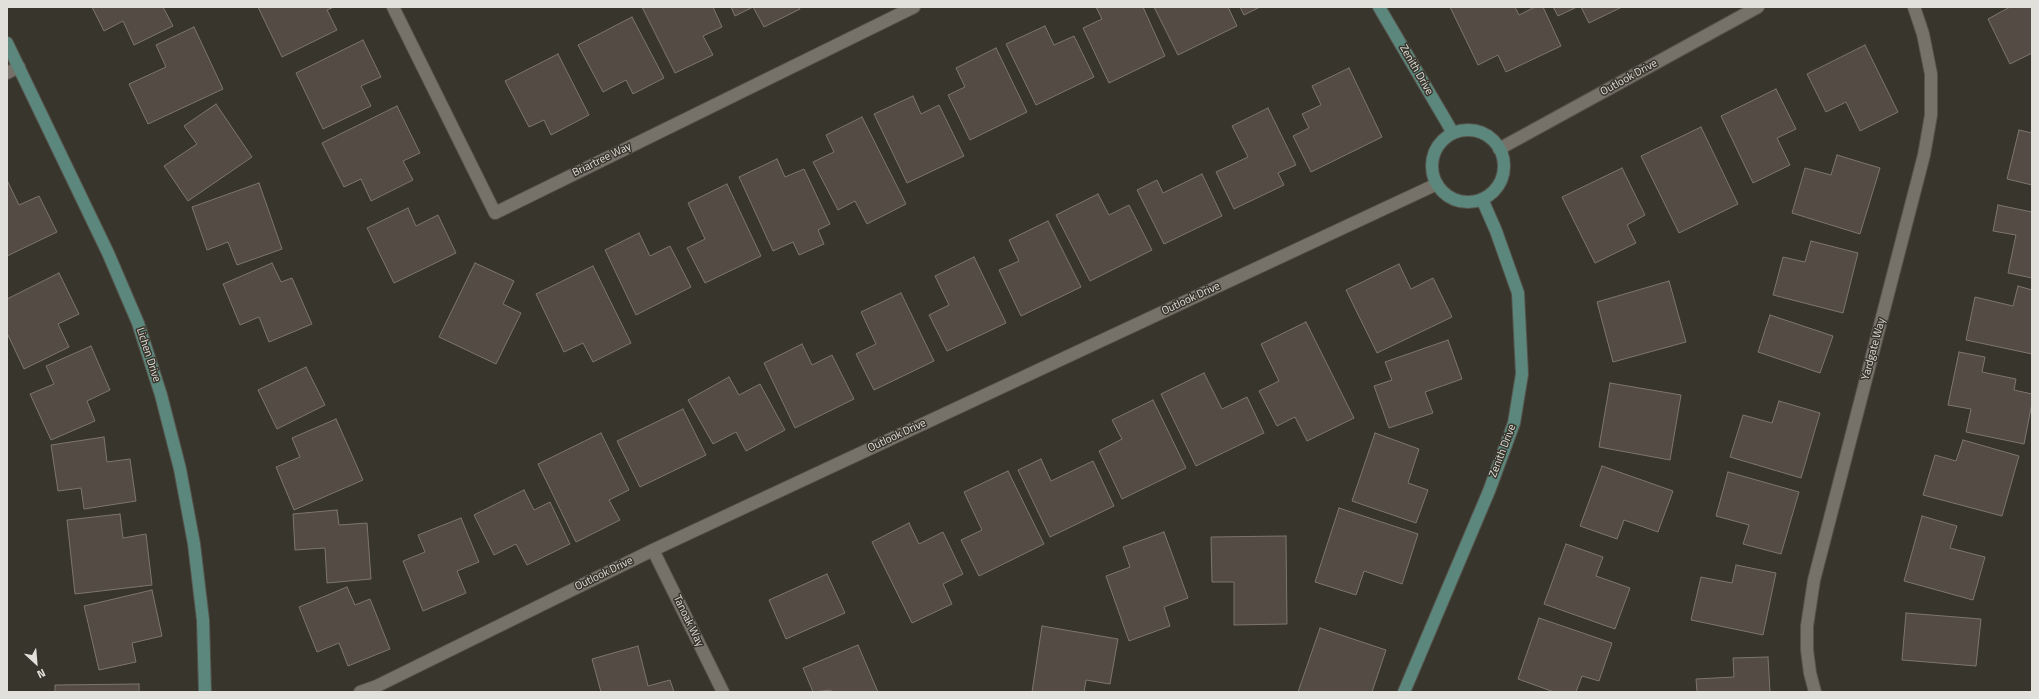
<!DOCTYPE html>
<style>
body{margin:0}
#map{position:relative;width:2039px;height:699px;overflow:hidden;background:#38352c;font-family:"Titillium Web",sans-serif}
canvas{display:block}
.frame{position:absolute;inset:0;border:8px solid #e2e0db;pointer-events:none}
.north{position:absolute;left:16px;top:643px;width:40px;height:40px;-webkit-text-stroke:3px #38352c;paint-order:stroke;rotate:154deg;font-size:11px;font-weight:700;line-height:16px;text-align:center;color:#e2e0db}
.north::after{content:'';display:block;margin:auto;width:14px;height:18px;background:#e2e0db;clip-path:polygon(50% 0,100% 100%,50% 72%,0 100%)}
</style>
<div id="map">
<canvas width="2039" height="699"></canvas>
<div class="frame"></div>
<div class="north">N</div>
</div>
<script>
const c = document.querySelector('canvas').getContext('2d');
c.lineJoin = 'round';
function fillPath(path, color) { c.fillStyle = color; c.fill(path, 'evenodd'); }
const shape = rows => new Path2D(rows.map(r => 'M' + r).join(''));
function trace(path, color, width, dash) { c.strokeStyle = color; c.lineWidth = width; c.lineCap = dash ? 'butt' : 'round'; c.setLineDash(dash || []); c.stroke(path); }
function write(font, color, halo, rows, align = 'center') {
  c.font = font + ' "Titillium Web",sans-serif'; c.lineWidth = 3; c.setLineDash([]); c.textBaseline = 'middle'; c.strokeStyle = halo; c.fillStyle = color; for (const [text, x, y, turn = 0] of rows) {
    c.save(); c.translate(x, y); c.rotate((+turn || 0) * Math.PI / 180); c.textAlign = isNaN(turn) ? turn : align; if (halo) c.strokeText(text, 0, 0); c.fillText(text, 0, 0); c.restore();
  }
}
const building = shape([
 [92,7,163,7,173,26,134,45,123,21,104,31,92,7],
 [258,7,334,7,327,10,337,30,282,57,258,7],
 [642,7,713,7,722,27,703,36,713,55,675,73,642,7],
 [731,7,753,7,735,16,731,7],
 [753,7,799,7,800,9,764,27,753,7],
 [1096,7,1143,7,1165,56,1109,83,1083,28,1102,19,1096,7],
 [1154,7,1228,7,1237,26,1178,55,1154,7],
 [1240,7,1260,7,1244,15,1240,7],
 [1450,7,1515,7,1519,15,1535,7,1543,7,1561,46,1506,72,1498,55,1478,65,1450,7],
 [1553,7,1577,7,1558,16,1553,7],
 [1581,7,1622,7,1589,23,1581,7],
 [2010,7,2032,7,2032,53,2010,64,1988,19,2010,7],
 [632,17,664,78,633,94,626,80,603,92,578,45,632,17],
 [1045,26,1054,45,1074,36,1094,77,1036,105,1006,44,1045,26],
 [194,27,223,89,148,124,129,84,166,67,156,45,194,27],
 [363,40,381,77,361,86,371,106,323,129,296,73,363,40],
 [1865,45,1898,112,1860,131,1846,102,1826,112,1807,74,1865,45],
 [996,48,1027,112,970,140,948,95,965,87,956,68,996,48],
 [558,54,589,115,551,135,544,120,529,127,505,81,558,54],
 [1349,68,1382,137,1311,172,1293,136,1309,128,1302,114,1321,105,1312,86,1349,68],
 [1776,89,1796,129,1777,138,1790,165,1753,183,1721,116,1776,89],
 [913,96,921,114,939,105,964,156,907,183,874,114,913,96],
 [216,104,252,157,188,201,164,166,197,144,184,126,216,104],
 [397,106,420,153,403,161,413,180,371,201,361,179,344,187,322,143,397,106],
 [1268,108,1296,165,1278,173,1284,185,1234,209,1216,172,1248,157,1232,126,1268,108],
 [862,117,906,204,867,224,855,201,838,210,813,162,834,152,826,135,862,117],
 [1701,127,1738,204,1679,233,1641,156,1701,127],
 [2019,130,2032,133,2032,185,2007,179,2019,130],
 [1837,155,1880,168,1860,234,1792,213,1805,168,1831,175,1837,155],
 [777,159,785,177,804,169,830,224,818,230,824,244,799,255,793,242,773,251,739,177,777,159],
 [1622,168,1645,215,1627,225,1636,243,1595,263,1562,197,1622,168],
 [1202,174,1222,216,1164,244,1137,190,1157,180,1163,193,1202,174],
 [7,180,19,205,39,196,57,232,7,256,7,180],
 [259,183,282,249,237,265,228,242,207,250,192,207,259,183],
 [727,184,761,256,705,283,687,248,705,239,688,203,727,184],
 [1098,194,1109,215,1129,205,1152,250,1090,281,1056,215,1098,194],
 [1998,205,2032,212,2032,278,2008,273,2016,235,1993,231,1998,205],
 [408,208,416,226,438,215,456,253,394,283,367,228,408,208],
 [1048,221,1081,287,1021,316,999,270,1019,261,1009,240,1048,221],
 [639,233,650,256,670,246,691,287,636,315,605,250,639,233],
 [1811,241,1858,253,1843,313,1773,295,1783,257,1805,262,1811,241],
 [974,257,1006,323,947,351,929,315,949,305,935,276,974,257],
 [272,263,281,282,292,278,312,324,269,342,259,317,240,325,223,284,272,263],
 [475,263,514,281,503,304,521,313,496,364,439,337,475,263],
 [1399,264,1411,289,1433,278,1452,317,1377,353,1346,290,1399,264],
 [593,266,631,343,593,362,583,343,564,352,536,294,593,266],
 [59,273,79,314,58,324,69,347,24,369,7,333,7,299,59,273],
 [1669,281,1686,342,1613,362,1597,302,1669,281],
 [2018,286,2032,290,2032,354,1966,340,1975,297,2013,306,2018,286],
 [901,293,934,361,874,390,856,354,876,344,861,312,901,293],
 [1770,315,1833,336,1820,373,1758,352,1770,315],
 [1306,322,1354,418,1307,441,1295,417,1277,426,1259,391,1279,381,1261,344,1306,322],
 [1448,340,1462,379,1425,392,1433,413,1389,428,1374,386,1392,380,1385,362,1448,340],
 [802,344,812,365,832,355,854,399,795,428,764,363,802,344],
 [91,346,110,390,87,401,95,421,51,440,30,394,54,384,46,366,91,346],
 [1959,352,1985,357,1982,372,2016,379,2014,390,2032,394,2032,403,2024,444,1966,432,1971,409,1948,405,1959,352],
 [306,367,325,405,277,429,258,390,306,367],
 [1204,373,1222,409,1247,397,1264,433,1196,466,1161,394,1204,373],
 [729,377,739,395,760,384,785,430,746,451,736,432,713,444,688,400,729,377],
 [1610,383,1681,395,1670,460,1599,447,1610,383],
 [1153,400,1186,468,1122,499,1099,451,1122,439,1112,420,1153,400],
 [1779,401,1820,413,1801,478,1730,457,1743,415,1772,423,1779,401],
 [683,409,706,455,640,487,617,441,683,409],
 [336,419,363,480,294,510,276,467,300,457,292,438,336,419],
 [601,433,629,490,609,500,620,520,576,542,538,464,601,433],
 [1375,433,1419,449,1408,483,1428,490,1416,523,1352,501,1375,433],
 [104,437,107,462,130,459,136,501,84,509,81,488,58,491,51,445,104,437],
 [1963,440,2019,456,2002,516,1923,495,1935,455,1956,461,1963,440],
 [1041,459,1051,481,1093,461,1114,506,1050,537,1018,470,1041,459],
 [1602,466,1673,491,1658,532,1624,520,1617,539,1580,526,1602,466],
 [1008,471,1044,544,979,576,961,540,982,530,964,492,1008,471],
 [1728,472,1799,492,1781,554,1743,544,1749,525,1716,516,1728,472],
 [524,490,534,510,550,502,570,544,527,565,516,544,494,555,474,515,524,490],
 [1339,508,1418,534,1402,584,1364,571,1356,595,1315,582,1339,508],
 [337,510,339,525,367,523,371,579,327,583,325,548,295,550,293,514,337,510],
 [120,514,123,538,146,534,152,585,75,594,67,520,120,514],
 [1922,516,1957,526,1950,548,1985,557,1973,600,1904,581,1922,516],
 [461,518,479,562,457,571,466,593,423,611,403,561,425,552,418,535,461,518],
 [909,523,919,544,943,532,963,574,943,584,952,604,912,623,872,542,909,523],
 [1164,532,1188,598,1164,607,1170,626,1129,641,1106,576,1130,567,1123,547,1164,532],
 [1286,536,1287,624,1234,625,1234,582,1212,582,1211,537,1286,536],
 [1566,544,1603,557,1596,576,1630,588,1615,629,1544,604,1566,544],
 [1736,565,1776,573,1763,635,1691,620,1701,577,1732,583,1736,565],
 [827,574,845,613,786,639,769,600,827,574],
 [347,587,355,605,370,599,390,649,348,666,339,643,317,652,299,607,347,587],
 [152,590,162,636,132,643,136,662,99,670,84,606,152,590],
 [1906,613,1981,619,1976,666,1902,660,1906,613],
 [1539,618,1612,643,1599,681,1582,676,1576,692,1554,692,1518,679,1539,618],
 [1042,626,1118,639,1110,684,1086,680,1084,692,1032,692,1042,626],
 [1320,628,1386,650,1372,692,1298,692,1320,628],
 [858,645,878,692,832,692,831,690,813,692,803,668,858,645],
 [638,646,648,686,670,680,674,692,601,692,592,659,638,646],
 [1768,657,1770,692,1697,692,1696,679,1734,677,1733,658,1768,657],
 [139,684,139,692,55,692,55,685,139,684]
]);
fillPath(building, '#534b44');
trace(building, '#7d756e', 1);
const street = shape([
 [393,7,495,213,914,7],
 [7,73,19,67],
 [1499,149,1758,7],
 [653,550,723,692],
 [360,692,377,686,653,550,1437,184],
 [1815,692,1810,673,1807,650,1807,626,1814,580,1924,155,1931,115,1931,74,1923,34,1914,7]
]);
const secondary = shape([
 [1379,7,1453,133],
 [7,43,108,253,138,323,161,395,180,469,194,544,203,620,205,692],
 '1432 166a36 36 0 1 1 72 0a36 36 0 1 1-72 0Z',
 [1404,692,1489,491,1514,423,1522,374,1518,293,1496,231,1482,199]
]);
trace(street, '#56534c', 14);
trace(secondary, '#56534c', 14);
trace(street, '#767269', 12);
trace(secondary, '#5c877c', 12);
write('11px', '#e2e0db', '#38352c', [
 ["Zenith Drive",1416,70,60],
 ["Outlook Drive",1629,78,-29],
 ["Briartree Way",602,160,-26],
 ["Outlook Drive",1191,299,-25],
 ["Yardgate Way",1874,349,-75],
 ["Lichen Drive",148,355,72],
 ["Outlook Drive",897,436,-25],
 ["Zenith Drive",1503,451,-69],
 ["Outlook Drive",604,574,-26],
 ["Tanoak Way",688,621,64]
]);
</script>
